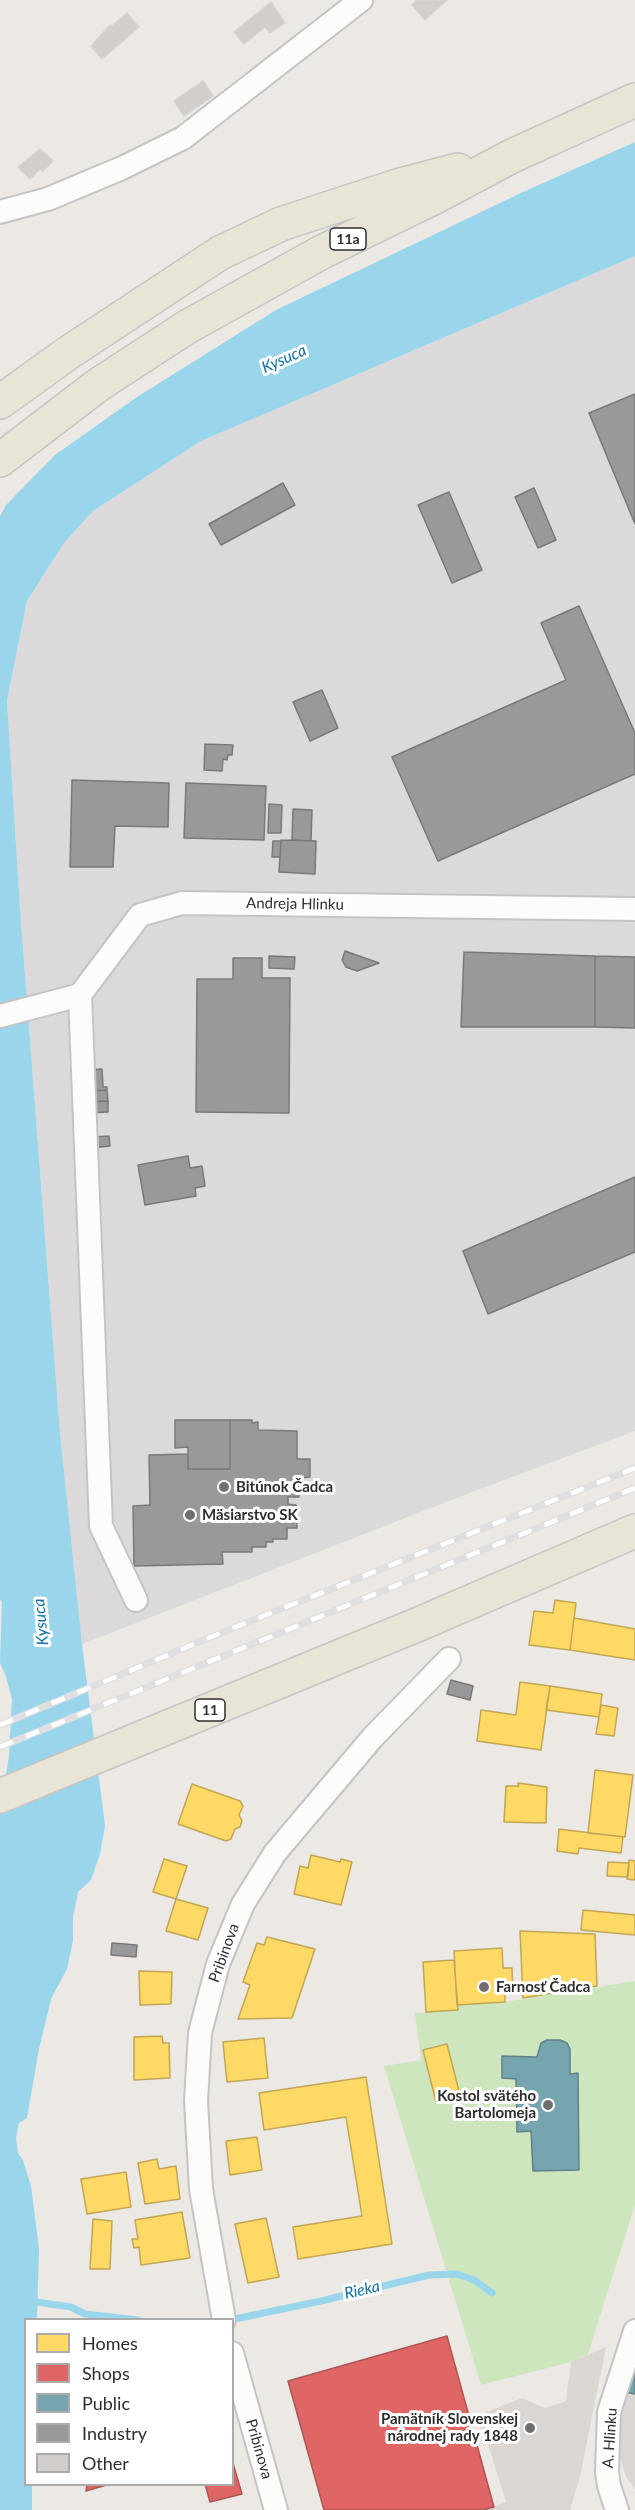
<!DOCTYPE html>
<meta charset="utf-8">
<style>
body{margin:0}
#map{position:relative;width:635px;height:2510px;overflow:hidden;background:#ece8e4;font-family:Lato,sans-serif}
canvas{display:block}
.legend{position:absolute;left:24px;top:2318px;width:210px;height:168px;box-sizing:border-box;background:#fff;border:2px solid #ababab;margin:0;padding:8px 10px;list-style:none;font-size:18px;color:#2e2e2e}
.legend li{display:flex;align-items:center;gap:12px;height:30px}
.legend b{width:30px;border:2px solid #ababab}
</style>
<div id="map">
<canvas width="635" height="2510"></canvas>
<ul class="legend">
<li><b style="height:16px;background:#ffd966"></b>Homes</li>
<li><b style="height:16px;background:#e06666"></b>Shops</li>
<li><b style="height:16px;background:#76a5af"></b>Public</li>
<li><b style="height:16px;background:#999"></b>Industry</li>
<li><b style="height:16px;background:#d1cecb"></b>Other</li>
</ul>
</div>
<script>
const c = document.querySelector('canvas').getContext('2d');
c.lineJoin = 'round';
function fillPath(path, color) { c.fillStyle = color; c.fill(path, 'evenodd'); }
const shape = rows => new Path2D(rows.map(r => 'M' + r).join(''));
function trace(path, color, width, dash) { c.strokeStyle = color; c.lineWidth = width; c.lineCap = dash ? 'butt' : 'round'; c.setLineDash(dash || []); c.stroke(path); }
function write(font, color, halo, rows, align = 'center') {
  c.font = font + ' Lato,sans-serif'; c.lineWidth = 6; c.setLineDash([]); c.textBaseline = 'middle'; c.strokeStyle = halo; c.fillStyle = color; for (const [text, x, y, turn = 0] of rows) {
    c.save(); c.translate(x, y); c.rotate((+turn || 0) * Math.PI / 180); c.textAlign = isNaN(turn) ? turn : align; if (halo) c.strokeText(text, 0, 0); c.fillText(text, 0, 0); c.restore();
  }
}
fillPath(shape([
 [635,256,635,1431,472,1492,82,1644,60,1433,20,909,7,701,27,601,64,543,93,511,201,441]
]), '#dcd9db');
fillPath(shape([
 [635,1981,635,2205,588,2354,571,2362,481,2385,384,2066,421,2060,415,2013,457,2010,457,2005,505,2002]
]), '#cee6be');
fillPath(shape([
 [606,2347,580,2476,570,2510,483,2510,506,2502,479,2415,522,2398,545,2408,566,2401,571,2362],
 [625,2392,635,2394,635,2489,626,2477,618,2450]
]), '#dad6d2');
fillPath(shape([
 [635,142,635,256,201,441,93,511,64,543,27,601,7,701,20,909,60,1433,82,1644,105,1826,100,1854,91,1880,78,1892,73,1917,73,1941,67,1969,51,1999,39,2049,27,2118,19,2123,16,2138,18,2153,23,2160,31,2186,39,2249,37,2319,26,2320,26,2484,32,2485,32,2510,0,2510,0,1814,9,1756,12,1699,6,1677,0,1663,2,1602,0,1599,0,516,6,505,55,455,137,397,276,310,523,192]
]), '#99d6ec');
const homes = shape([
 [555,1600,576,1603,570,1650,529,1645,534,1611,553,1613,555,1600],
 [574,1618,635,1629,635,1660,570,1650,574,1618],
 [520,1682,550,1686,541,1750,477,1741,481,1710,516,1715,520,1682],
 [550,1686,602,1694,599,1717,546,1710,550,1686],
 [601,1705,618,1708,614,1736,596,1734,601,1705],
 [595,1770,633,1775,625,1837,588,1833,595,1770],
 [518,1783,547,1787,546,1823,504,1822,506,1786,519,1786,518,1783],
 [192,1784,240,1801,243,1806,239,1815,242,1821,240,1827,235,1829,231,1839,226,1841,178,1824,192,1784],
 [559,1829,623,1837,621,1853,579,1848,578,1854,557,1851,559,1829],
 [311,1855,340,1862,341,1859,352,1862,341,1905,294,1894,300,1866,308,1868,311,1855],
 [164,1859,187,1866,176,1899,153,1892,164,1859],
 [629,1860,635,1861,635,1880,627,1879,629,1860],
 [608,1862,629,1863,628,1877,607,1876,608,1862],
 [176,1899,208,1908,198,1940,166,1931,176,1899],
 [583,1910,635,1915,635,1935,581,1930,583,1910],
 [520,1931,595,1934,597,1986,523,1998,520,1931],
 [267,1937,315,1949,292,2018,238,2019,250,1985,243,1982,257,1943,264,1945,267,1937],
 [502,1948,503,1968,512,1968,513,1992,505,1992,505,2002,457,2005,454,1951,502,1948],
 [454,1960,458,2010,426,2012,423,1962,454,1960],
 [139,1971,172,1972,171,2004,140,2005,139,1971],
 [162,2036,163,2043,169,2043,170,2078,134,2080,134,2037,162,2036],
 [264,2038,268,2078,227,2082,223,2042,264,2038],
 [447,2044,460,2095,436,2102,423,2050,447,2044],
 [366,2077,392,2244,298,2259,293,2227,362,2216,346,2117,264,2130,259,2093,366,2077],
 [257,2137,262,2170,230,2175,226,2141,257,2137],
 [157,2159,159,2169,176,2166,180,2199,145,2204,138,2163,157,2159],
 [126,2172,131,2207,87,2214,81,2179,126,2172],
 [182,2212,190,2258,141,2265,139,2247,134,2248,132,2239,138,2239,135,2220,182,2212],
 [266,2218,279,2277,248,2283,235,2224,266,2218],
 [93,2219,112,2221,110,2269,90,2269,93,2219]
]);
fillPath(homes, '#ffd966');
trace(homes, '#c0a655', 1.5);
const shops = shape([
 [447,2336,494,2507,483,2510,324,2510,288,2381,447,2336],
 [232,2460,242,2494,210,2502,205,2484,232,2484,232,2460],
 [87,2484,110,2484,86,2491,87,2484]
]);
fillPath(shops, '#e06666');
trace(shops, '#ab5555', 1.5);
const public = shape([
 [547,2040,560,2040,567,2043,570,2049,570,2074,578,2073,579,2170,533,2171,531,2131,517,2132,516,2079,502,2078,502,2056,537,2057,541,2043,547,2040],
 [635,2356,635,2394,625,2392,635,2356]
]);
fillPath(public, '#76a5af');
trace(public, '#608188', 1.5);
const industry = shape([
 [635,394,635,524,589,413,635,394],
 [283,483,295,505,221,545,209,524,283,483],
 [534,488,556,540,538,548,515,497,534,488],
 [449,492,482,570,452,583,418,505,449,492],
 [579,606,635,733,635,774,438,861,392,757,566,680,541,623,579,606],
 [322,690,338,728,310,741,293,702,322,690],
 [205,744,233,745,232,755,228,755,227,760,223,759,222,771,204,770,205,744],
 [72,780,169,783,168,827,115,826,113,867,70,867,72,780],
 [186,783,266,786,264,840,184,838,186,783],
 [269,804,282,805,281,833,268,833,269,804],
 [293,809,312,810,311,841,292,840,293,809],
 [281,840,316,841,315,874,279,872,281,840],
 [273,841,281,841,280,857,272,857,273,841],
 [345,951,379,963,357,971,346,967,342,960,345,951],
 [464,952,595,956,595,1027,461,1027,464,952],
 [269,956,295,957,294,969,269,968,269,956],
 [595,956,635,957,635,1028,595,1027,595,956],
 [233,958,262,958,262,978,290,978,289,1113,196,1112,197,979,233,979,233,958],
 [102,1069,103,1087,107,1087,107,1090,89,1091,87,1070,102,1069],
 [107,1090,108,1101,89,1102,89,1091,107,1090],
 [108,1101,108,1112,90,1113,89,1102,108,1101],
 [109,1136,110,1146,92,1148,92,1137,109,1136],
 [188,1156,190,1168,202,1166,205,1186,195,1188,196,1196,145,1205,138,1165,188,1156],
 [635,1177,635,1252,488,1314,463,1251,635,1177],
 [175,1420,230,1420,230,1469,188,1469,188,1447,175,1448,175,1420],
 [230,1420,252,1420,252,1423,258,1422,258,1430,297,1431,297,1459,310,1459,310,1477,299,1478,299,1497,288,1497,288,1504,296,1505,297,1528,287,1528,287,1539,273,1539,273,1542,266,1542,266,1547,252,1547,252,1552,222,1552,223,1564,134,1566,133,1506,150,1505,149,1455,188,1454,188,1469,230,1469,230,1420],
 [451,1680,473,1686,470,1700,447,1694,451,1680],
 [112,1943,137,1945,136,1957,111,1955,112,1943]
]);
fillPath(industry, '#999');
trace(industry, '#797979', 1.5);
trace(shape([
 [29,2301,71,2307,85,2314,138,2320],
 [230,2320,321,2301,429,2275,457,2274,474,2280,492,2293]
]), '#99d6ec', 7);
const building = shape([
 [417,0,447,0,425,20,412,5,417,0],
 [271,2,285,23,270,33,265,27,244,44,234,32,271,2],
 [127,13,139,27,102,59,91,46,110,25,112,26,127,13],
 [203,81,213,96,184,116,174,101,203,81],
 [40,149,53,161,43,171,40,169,30,179,18,167,40,149]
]);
fillPath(building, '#d1cecb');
trace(building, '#d7d4d0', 1.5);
const street = shape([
 [0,212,48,199,122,168,183,138,361,0],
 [80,995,101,1526,136,1600],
 [0,1016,80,995,140,915,182,903,635,909],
 [224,2320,201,2189,196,2101,200,2033,218,1964,243,1904,275,1853,373,1737,449,1659],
 [232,2353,276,2510],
 [617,2510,609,2486,607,2472,609,2412,635,2331]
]);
const primary = shape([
 [0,402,68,353,220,253,281,224,397,186,458,170],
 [0,460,98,385,187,327,322,252,433,198,512,156,635,100],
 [0,1796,419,1624,635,1531]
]);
trace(street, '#c5c4c5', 26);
trace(primary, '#c6c5c4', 36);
trace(street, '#fcfcfb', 22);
trace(primary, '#e8e4d6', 33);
const rail = shape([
 [0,1725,218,1634,635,1468],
 [0,1747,635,1488]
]);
trace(rail, '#dfdfe1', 7);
trace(rail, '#fff', 4.5, [14]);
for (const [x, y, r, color] of [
 [224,1487,6,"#706f6e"],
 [190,1515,6,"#706f6e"],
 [484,1987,6,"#706f6e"],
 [548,2105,6,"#706f6e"],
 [530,2428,6,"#706f6e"]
]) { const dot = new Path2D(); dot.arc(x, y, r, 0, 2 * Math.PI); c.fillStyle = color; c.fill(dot); trace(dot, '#fff', 2); }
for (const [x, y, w] of [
 [348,239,36],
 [210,1710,30]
]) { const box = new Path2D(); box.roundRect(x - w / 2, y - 11, w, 22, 4.5); c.fillStyle = '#fff'; c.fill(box); trace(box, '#2e2e2e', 1.5); }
write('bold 14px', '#2e2e2e', null, [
 ["11a",348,239],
 ["11",210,1710]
]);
write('15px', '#2e2e2e', '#fff', [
 ["Andreja Hlinku",295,904,1],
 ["Pribinova",224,1953,-70],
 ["A. Hlinku",610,2438,-86],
 ["Pribinova",259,2449,74]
]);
write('bold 15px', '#2e2e2e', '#fff', [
 ["Bitúnok Čadca",236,1487],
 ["Mäsiarstvo SK",202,1515],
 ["Farnosť Čadca",496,1987],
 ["Kostol svätého",536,2096,"right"],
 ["Bartolomeja",536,2113,"right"],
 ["Pamätník Slovenskej",518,2419,"right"],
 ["národnej rady 1848",518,2436,"right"]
], 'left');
write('italic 16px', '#0d6fa3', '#fff', [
 ["Kysuca",284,359,-24],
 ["Kysuca",41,1622,-95],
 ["Rieka",362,2290,-13]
]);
</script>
